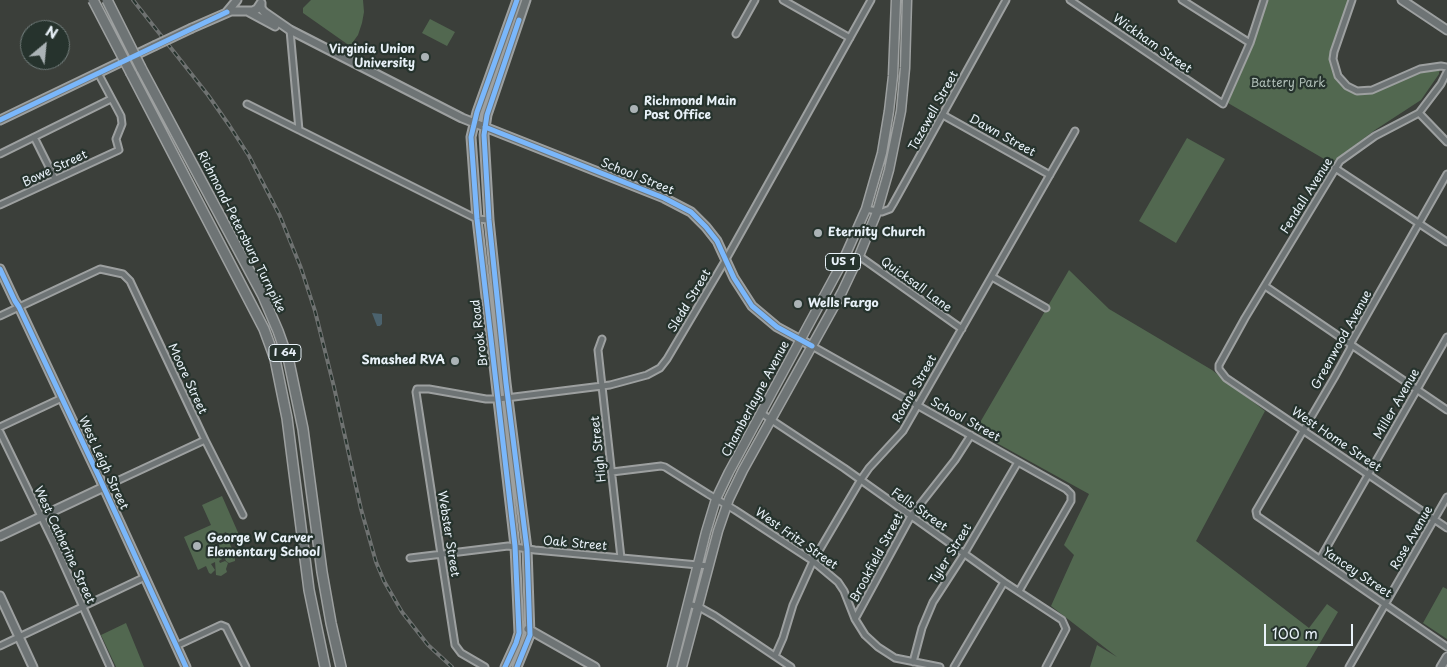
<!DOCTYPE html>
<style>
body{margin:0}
#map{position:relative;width:1447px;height:667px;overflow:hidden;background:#3b3f3a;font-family:"Playpen Sans",sans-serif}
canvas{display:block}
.north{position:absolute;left:20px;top:20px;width:50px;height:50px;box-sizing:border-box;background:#26332d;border:1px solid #747f7e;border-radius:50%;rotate:28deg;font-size:14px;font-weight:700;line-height:20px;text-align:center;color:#e8f1f8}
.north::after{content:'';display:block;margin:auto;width:18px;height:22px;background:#abb3b6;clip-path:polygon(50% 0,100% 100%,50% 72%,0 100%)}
.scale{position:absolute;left:1264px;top:624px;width:89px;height:22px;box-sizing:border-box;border:2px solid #e8f1f8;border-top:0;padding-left:6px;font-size:15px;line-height:18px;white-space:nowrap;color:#e8f1f8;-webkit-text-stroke:4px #26332d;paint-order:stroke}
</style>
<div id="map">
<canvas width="1447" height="667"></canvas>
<div class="north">N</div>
<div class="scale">100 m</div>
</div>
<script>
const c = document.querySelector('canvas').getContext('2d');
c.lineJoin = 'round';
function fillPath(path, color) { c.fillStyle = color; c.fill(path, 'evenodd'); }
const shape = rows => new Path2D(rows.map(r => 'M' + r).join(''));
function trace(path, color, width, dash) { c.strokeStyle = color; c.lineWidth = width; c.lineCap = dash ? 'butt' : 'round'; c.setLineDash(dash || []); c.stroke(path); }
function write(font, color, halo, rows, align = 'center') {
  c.font = font + ' "Playpen Sans",sans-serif'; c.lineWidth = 4.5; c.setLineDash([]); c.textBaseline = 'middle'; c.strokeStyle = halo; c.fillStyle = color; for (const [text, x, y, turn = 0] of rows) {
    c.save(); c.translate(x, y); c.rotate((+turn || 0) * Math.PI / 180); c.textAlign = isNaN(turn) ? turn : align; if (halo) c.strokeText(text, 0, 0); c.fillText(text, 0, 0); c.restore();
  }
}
fillPath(shape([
 [311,0,363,0,364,12,362,23,358,35,350,46,303,13,303,8],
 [1266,0,1349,0,1331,58,1334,75,1342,86,1350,91,1367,94,1373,93,1409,75,1436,69,1440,71,1439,72,1439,74,1421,100,1375,130,1331,163,1228,103,1254,42],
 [430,19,455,32,447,46,422,33],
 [1187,138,1225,159,1176,243,1139,221],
 [1069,270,1109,309,1212,370,1265,411,1196,541,1309,628,1327,604,1338,612,1306,667,1090,667,1097,645,1117,657,1051,606,1074,555,1064,545,1089,494,975,431],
 [222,496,240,537,231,542,226,532,213,538,217,548,219,546,220,541,222,540,229,542,235,555,235,561,229,563,226,561,221,548,218,549,222,559,219,561,220,563,225,561,228,563,226,569,227,572,221,576,216,575,215,562,211,564,215,570,211,574,209,573,206,566,198,570,184,537,211,525,202,505],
 [1443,587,1447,589,1447,639,1423,623],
 [126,623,144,667,116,667,101,635]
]), '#526850');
fillPath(shape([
 [372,313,382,314,382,324,380,326,377,326]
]), '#4b626d');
const street = shape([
 [783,0,850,38],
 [1070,0,1223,104,1250,43,1264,0],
 [1182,0,1250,43],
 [1352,0,1334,52,1333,59,1338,76,1347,86,1357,91,1372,90,1420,69,1441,66,1447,67],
 [290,30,299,130],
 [736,34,755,0],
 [1447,72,1441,84,1419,113,1375,136,1340,161,1245,318,1219,365,1219,369,1226,378,1447,528],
 [247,104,477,219,489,220],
 [1419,113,1447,142],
 [943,115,1050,175],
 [34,137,55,179],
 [0,154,111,99],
 [1335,168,1447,242],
 [1447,174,1352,341,1350,349,1334,378,1256,511,1257,516,1447,647],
 [0,205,119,150,116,139,122,124,121,116,98,73],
 [866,209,882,212,890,209,893,204,1006,0],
 [859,256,962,329],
 [992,277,1046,308],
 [1265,286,1447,410],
 [0,316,100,269,123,274,130,281,205,440,243,515],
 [602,339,598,350,621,558],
 [812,346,1066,489,1071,494,1071,501,1019,591],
 [761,413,844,468,1004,582,1062,620,1066,629,1046,667],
 [0,427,62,398],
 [0,432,54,543,110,667],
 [612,472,661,466,665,467,708,494,735,510,813,561,838,582,844,591,855,619,865,635,878,647,895,658,940,667],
 [104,487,205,440],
 [410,558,508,546,535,550,709,566],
 [1320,559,1447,337],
 [688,604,699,607,715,616,791,667],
 [855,619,911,516,955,460,971,435],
 [0,646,145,577],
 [176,646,221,625,226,627,246,667],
 [775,656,783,638,793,605,813,561,860,481,869,468,903,431,1075,131],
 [913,662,922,628,933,602,964,554,1018,462],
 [485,667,461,653,455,645,416,392,417,389,429,389,486,399,498,399,610,385,647,375,660,368,667,359,725,261,871,0],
 [954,667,1004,582],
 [1349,667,1447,497]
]);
const secondary = shape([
 [1402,0,1447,30],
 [261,3,261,8,264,12,290,30,462,118,664,198,691,212,706,227,717,241,734,278,752,306,777,327,812,346],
 [227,12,237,0],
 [249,12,275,26],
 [192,28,231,11,253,11,257,9,261,3],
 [0,120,154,46],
 [0,269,15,301,19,307,99,477,186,667],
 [0,536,104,487],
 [0,596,33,667],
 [528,629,595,667],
 [505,667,516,643,519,633,515,546,477,219,471,137,477,112,517,0],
 [517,667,530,635,527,549,506,383,489,220,484,135,487,115,526,0],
 [1441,667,1447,657]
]);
const primary = shape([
 [672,667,706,532,716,499,729,472,842,263,866,209,882,153,889,111,893,76,896,0],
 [682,667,718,531,729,499,743,470,842,292,859,256,877,212,889,170,901,111,905,68,907,0]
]);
const highway = shape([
 [141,68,263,296,278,331,289,362,303,429,322,572,331,623,341,667],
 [131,73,264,329,275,359,287,418,309,590,325,667]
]);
trace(street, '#9da0a0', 9);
trace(secondary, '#9da0a0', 11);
trace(primary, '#9da0a0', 11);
trace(highway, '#9da0a0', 12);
trace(street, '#6e7475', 5);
trace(secondary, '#6e7475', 7);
trace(primary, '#6e7475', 8);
trace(highway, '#6e7475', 9);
const rail = shape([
 [133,0,208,95,229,125,249,156,280,216,301,268,315,311,334,387,361,509,376,562,384,581,402,612,428,645,452,667]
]);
trace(rail, '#6f7271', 4);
trace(rail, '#26332d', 2, [5.5]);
const secondaryBridge = shape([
 [154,46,192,28]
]);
const highwayBridge = shape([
 [93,0,131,73],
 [107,0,141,68]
]);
trace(secondaryBridge, '#9da0a0', 11, []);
trace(highwayBridge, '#9da0a0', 12, []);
trace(secondaryBridge, '#6e7475', 7);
trace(highwayBridge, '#6e7475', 9);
trace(shape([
 [0,120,227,12],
 [485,127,664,198,691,212,706,227,717,241,734,278,752,306,777,327,812,346],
 [0,269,15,301,19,307,99,477,186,667],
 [505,667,516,643,519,633,515,546,477,219,471,137,477,112,517,0],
 [517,667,530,635,527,549,506,383,489,220,484,135,487,115,519,20]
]), '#7ab7fb', 5);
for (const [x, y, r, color] of [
 [425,57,5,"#abb3b6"],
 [634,109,5,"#abb3b6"],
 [818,233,5,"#abb3b6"],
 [798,304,5,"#abb3b6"],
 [455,361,5,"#abb3b6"],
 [197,546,5,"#abb3b6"]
]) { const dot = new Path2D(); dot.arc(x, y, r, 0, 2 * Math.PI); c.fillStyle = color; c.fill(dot); trace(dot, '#26332d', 2); }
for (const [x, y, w] of [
 [843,262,35],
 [285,353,32]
]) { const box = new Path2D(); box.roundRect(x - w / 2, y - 8.5, w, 17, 4); c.fillStyle = '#26332d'; c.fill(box); trace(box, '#e8f1f8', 1); }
write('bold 11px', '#e8f1f8', null, [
 ["US 1",843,262],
 ["I 64",285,353]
]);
write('12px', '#e8f1f8', '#26332d', [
 ["Wickham Street",1152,44,35],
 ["Tazewell Street",934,111,-61],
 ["Dawn Street",1002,136,29],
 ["Bowe Street",55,169,-25],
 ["School Street",637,177,22],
 ["Fendall Avenue",1307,196,-58],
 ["Richmond-Petersburg Turnpike",241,232,63],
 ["Quicksall Lane",916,285,36],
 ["Sledd Street",690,301,-59],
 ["Brook Road",480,333,-97],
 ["Greenwood Avenue",1342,340,-61],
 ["Moore Street",187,379,65],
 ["Roane Street",915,389,-60],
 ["Chamberlayne Avenue",756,399,-62],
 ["Miller Avenue",1397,404,-60],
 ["School Street",965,420,29],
 ["West Home Street",1336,440,34],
 ["High Street",599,449,-96],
 ["West Leigh Street",103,463,65],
 ["Fells Street",919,510,35],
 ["Webster Street",448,534,81],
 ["Rose Avenue",1412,538,-60],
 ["West Fritz Street",796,539,35],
 ["Oak Street",575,544,5],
 ["West Catherine Street",64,545,65],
 ["Tyler Street",951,554,-58],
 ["Brookfield Street",877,558,-62],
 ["Yancey Street",1357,573,34]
]);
write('bold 12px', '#e8f1f8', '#26332d', [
 ["Virginia Union",415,50,"right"],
 ["University",415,64,"right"],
 ["Richmond Main",644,102],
 ["Post Office",644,116],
 ["Eternity Church",828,233],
 ["Wells Fargo",808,304],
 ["Smashed RVA",445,361,"right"],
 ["George W Carver",207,539],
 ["Elementary School",207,553]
], 'left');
write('12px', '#aebdb6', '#26332d', [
 ["Battery Park",1288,84]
]);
</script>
